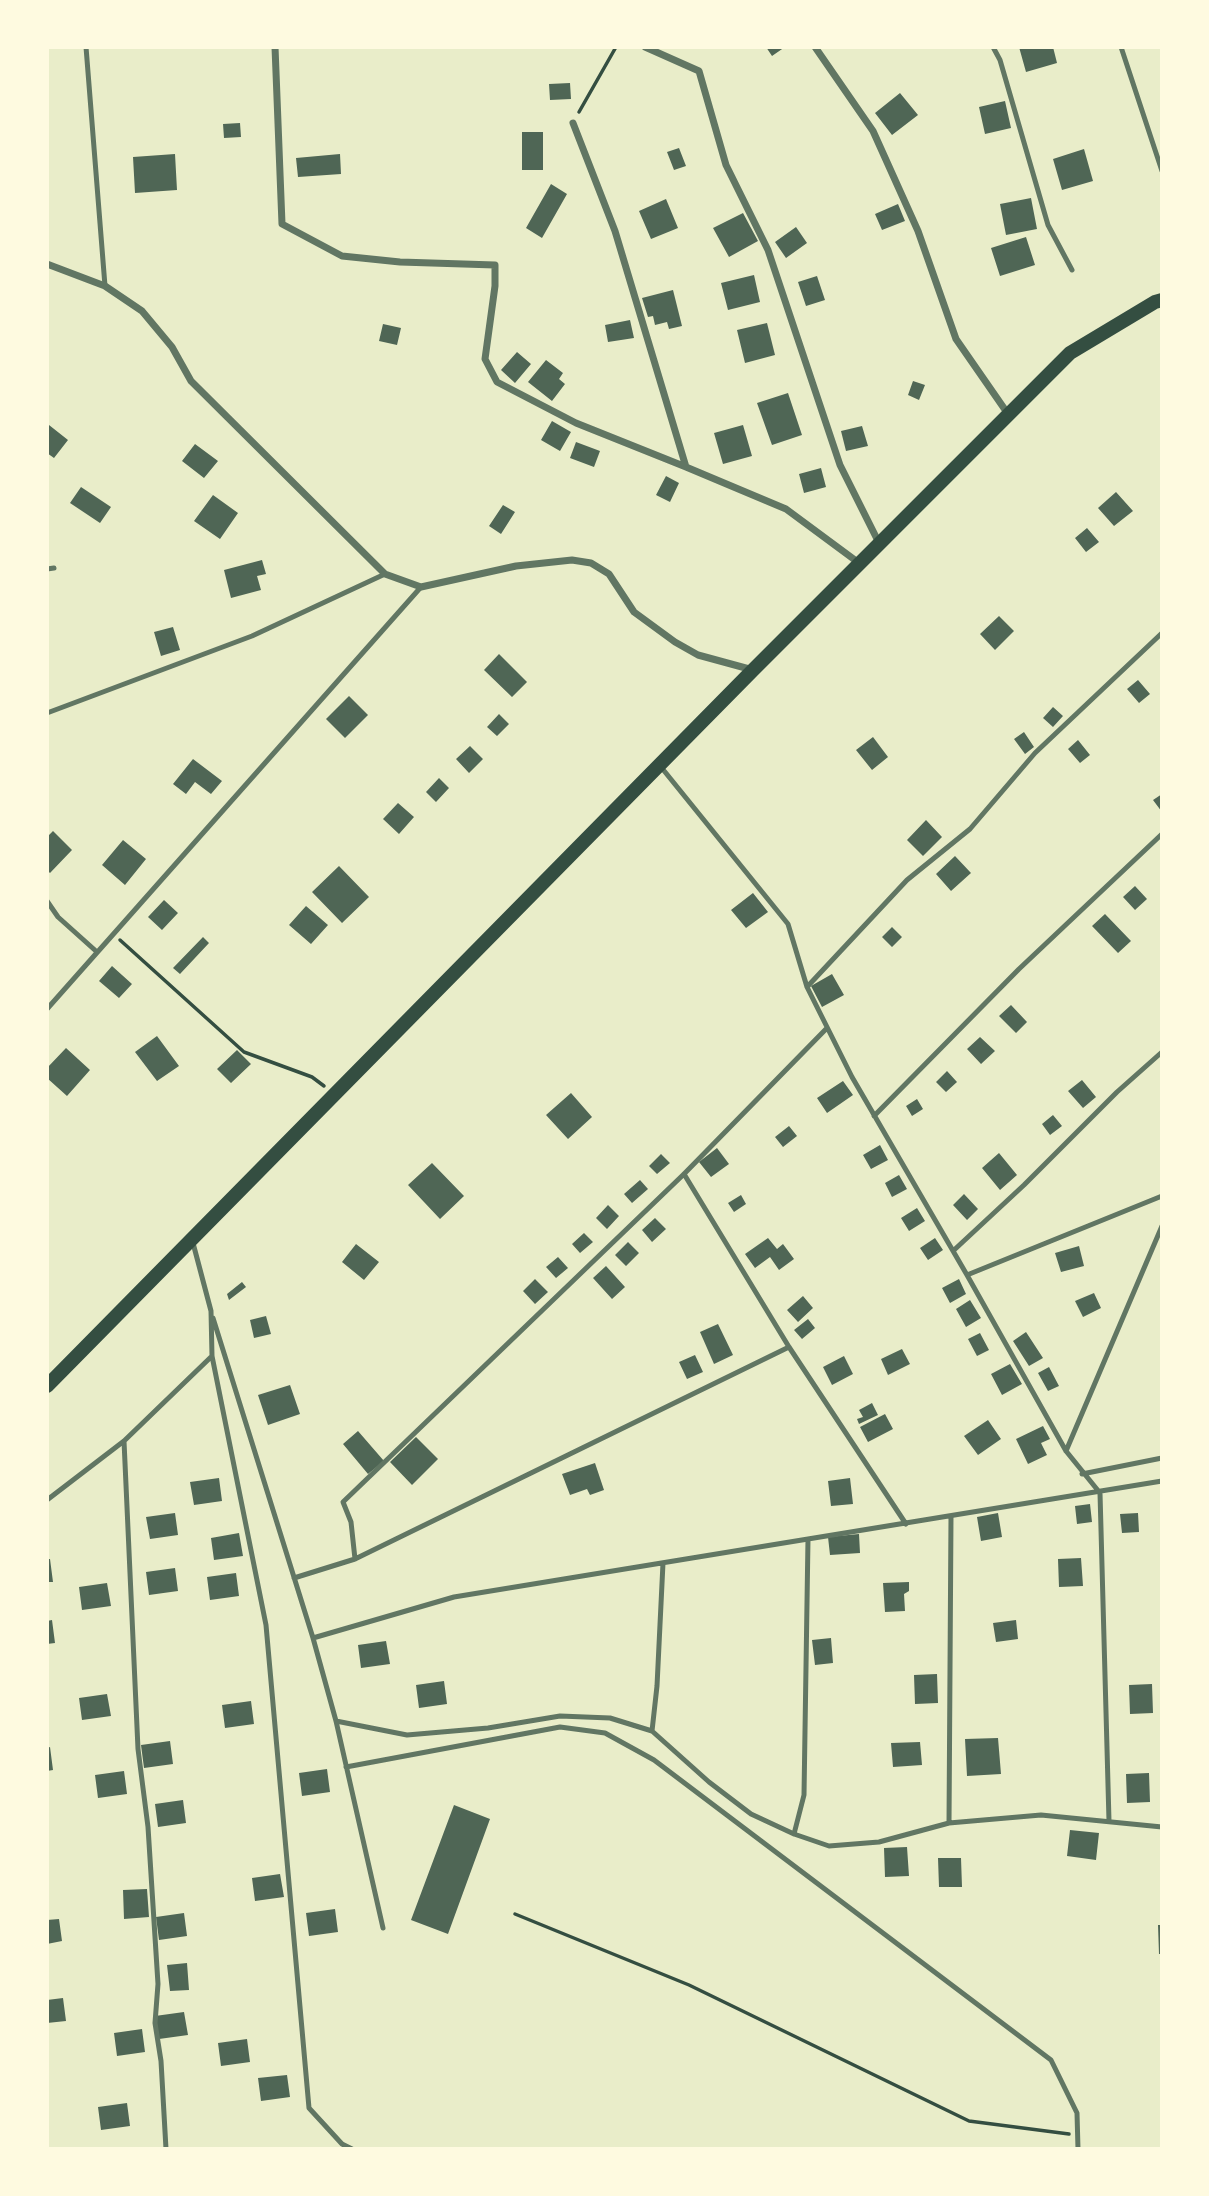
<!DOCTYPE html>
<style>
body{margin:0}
#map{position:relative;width:1209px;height:2196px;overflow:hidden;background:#e9edc9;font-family:"Sofia Sans Condensed",sans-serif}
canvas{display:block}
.frame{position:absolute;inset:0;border:49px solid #fefae0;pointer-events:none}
</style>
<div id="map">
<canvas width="1209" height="2196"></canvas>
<div class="frame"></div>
</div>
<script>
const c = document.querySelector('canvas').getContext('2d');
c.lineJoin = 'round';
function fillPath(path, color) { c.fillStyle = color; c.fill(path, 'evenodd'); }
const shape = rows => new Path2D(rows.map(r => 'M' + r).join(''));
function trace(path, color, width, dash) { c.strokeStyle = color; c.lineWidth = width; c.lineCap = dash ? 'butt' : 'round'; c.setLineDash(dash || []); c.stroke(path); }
fillPath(shape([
 [766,47,785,47,772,56],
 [1019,47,1053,47,1057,63,1026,72],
 [570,83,571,99,550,100,549,84],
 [900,93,918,115,892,135,875,113],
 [1005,101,1011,128,985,134,979,107],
 [240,123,241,137,224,138,223,124],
 [522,132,543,132,543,170,522,170],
 [679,148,686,166,674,170,667,152],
 [1084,149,1093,181,1062,190,1053,159],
 [175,154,177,190,135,193,133,157],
 [340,154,341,174,298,177,296,158],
 [551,184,567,194,542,238,526,228],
 [1031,198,1037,229,1006,235,1000,204],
 [666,199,678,228,651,239,639,211],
 [898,204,905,221,882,230,875,214],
 [743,213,758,241,729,257,713,228],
 [796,227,807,243,786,258,775,242],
 [1026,237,1035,265,1000,276,991,248],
 [754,275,760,302,728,310,721,283],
 [817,276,825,300,806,306,798,282],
 [673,290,682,326,669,329,667,322,655,325,653,316,648,317,642,298],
 [630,320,634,338,608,342,605,325],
 [767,323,775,355,745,363,737,330],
 [383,324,401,328,397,345,379,341],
 [517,352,531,364,515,383,501,370],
 [546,360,563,373,559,379,565,384,552,401,528,382],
 [913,381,925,385,919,400,908,395],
 [788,393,802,435,772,445,757,403],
 [552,421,571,432,560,451,541,440],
 [49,425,68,440,54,458,47,453],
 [743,425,752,456,723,464,714,433],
 [862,426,868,446,846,451,841,431],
 [576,442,600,451,594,467,570,458],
 [195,444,218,461,204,478,182,461],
 [821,468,826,487,804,493,799,474],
 [666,476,679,483,670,502,656,495],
 [81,487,111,507,100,523,70,503],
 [1116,492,1133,511,1114,526,1098,508],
 [213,495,238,513,220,539,194,521],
 [503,505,515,512,501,534,489,526],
 [1087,528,1099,542,1086,552,1075,538],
 [262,560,266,574,257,576,261,590,231,598,224,570],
 [999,616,1014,631,995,650,980,634],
 [173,627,180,650,161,656,154,632],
 [499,654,527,682,512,697,484,670],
 [1138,680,1150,694,1139,703,1127,689],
 [349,696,368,715,345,738,326,719],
 [1053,707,1063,716,1053,727,1043,718],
 [499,714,509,724,497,736,487,727],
 [1024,732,1034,747,1025,754,1014,739],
 [873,737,888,757,872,770,856,750],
 [1078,740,1090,755,1080,763,1068,749],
 [470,746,483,759,469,773,456,759],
 [193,759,222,781,211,794,195,782,186,794,173,784],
 [439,778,449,788,436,802,426,792],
 [1162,794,1162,812,1153,800],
 [398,803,414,817,399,834,383,819],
 [926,820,942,837,923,856,907,840],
 [53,831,72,850,50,873,47,870,47,837],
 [123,840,146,859,125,885,102,865],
 [955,856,971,873,951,891,936,874],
 [339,866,369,897,342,923,312,892],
 [1135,886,1147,899,1135,910,1123,897],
 [753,893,768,912,746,928,731,910],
 [164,900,178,913,162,930,148,917],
 [306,906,328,925,311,944,289,925],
 [1105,914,1131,941,1118,953,1092,926],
 [892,927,902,937,892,947,882,937],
 [203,937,209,943,180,974,173,968],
 [112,966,132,984,119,998,99,981],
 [832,974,844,995,822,1007,811,986],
 [1011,1005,1027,1022,1016,1033,999,1016],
 [157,1036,179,1066,157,1081,135,1052],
 [980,1037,995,1051,981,1064,967,1049],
 [66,1048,90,1070,67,1096,47,1078,47,1068],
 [237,1050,251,1064,231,1083,217,1069],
 [947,1071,957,1082,946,1092,936,1082],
 [1082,1080,1096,1097,1083,1108,1068,1091],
 [843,1081,853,1095,827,1113,817,1098],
 [571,1093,592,1117,568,1139,546,1115],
 [917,1099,923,1109,912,1116,906,1106],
 [1053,1115,1062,1126,1050,1135,1042,1124],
 [789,1126,797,1136,783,1147,775,1137],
 [880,1145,888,1160,871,1169,863,1155],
 [717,1148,729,1164,711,1177,699,1162],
 [999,1153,1017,1175,1000,1190,982,1168],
 [661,1154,670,1163,657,1174,649,1166],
 [432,1163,464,1196,440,1219,408,1185],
 [899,1175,907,1189,892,1197,885,1183],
 [640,1180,648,1189,632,1203,624,1194],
 [964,1194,978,1209,967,1220,953,1205],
 [741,1195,746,1204,734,1212,728,1203],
 [608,1205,619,1216,607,1229,596,1218],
 [917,1208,925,1221,909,1231,901,1218],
 [655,1218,666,1229,652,1242,642,1230],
 [584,1233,593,1242,580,1253,572,1244],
 [768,1238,777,1249,783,1244,794,1259,779,1270,770,1257,755,1268,745,1254],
 [935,1238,943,1250,928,1260,920,1248],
 [628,1242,639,1253,626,1266,615,1255],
 [356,1244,379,1262,364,1280,342,1262],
 [1079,1246,1084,1266,1061,1272,1055,1253],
 [558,1257,568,1268,556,1278,546,1267],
 [606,1266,625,1287,612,1299,593,1278],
 [535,1279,548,1292,535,1304,523,1291],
 [959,1279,966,1294,950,1303,942,1288],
 [242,1282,246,1287,229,1300,227,1294],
 [1094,1293,1101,1308,1083,1317,1075,1301],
 [803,1296,813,1308,798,1322,787,1310],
 [970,1300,981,1318,966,1327,956,1309],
 [266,1316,271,1334,254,1338,250,1320],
 [808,1319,815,1328,802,1339,794,1330],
 [718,1324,733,1355,714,1364,700,1332],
 [1026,1332,1043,1358,1029,1366,1013,1341],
 [980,1333,989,1350,977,1356,968,1339],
 [902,1349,910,1364,888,1375,881,1359],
 [695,1355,703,1372,687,1379,679,1362],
 [844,1356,853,1374,832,1385,823,1367],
 [1010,1364,1022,1384,1002,1395,991,1374],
 [1049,1367,1059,1386,1048,1391,1038,1373],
 [290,1385,300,1414,268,1425,258,1395],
 [872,1403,878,1415,859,1424,857,1419,863,1417,859,1410],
 [885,1414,893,1429,868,1442,860,1427],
 [988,1420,1001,1439,978,1455,964,1436],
 [1043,1426,1050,1439,1041,1443,1047,1455,1028,1464,1016,1439],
 [358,1431,384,1461,368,1474,343,1444],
 [416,1437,438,1459,412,1485,390,1462],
 [595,1463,604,1490,590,1495,587,1489,570,1495,562,1474],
 [219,1478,222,1501,194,1505,190,1482],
 [850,1478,853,1504,831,1506,828,1481],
 [1090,1504,1092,1522,1077,1524,1075,1506],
 [175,1513,178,1535,150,1539,146,1517],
 [998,1513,1002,1537,981,1541,977,1517],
 [1138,1513,1139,1532,1122,1533,1120,1514],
 [239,1533,243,1556,214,1560,211,1538],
 [859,1534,860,1553,830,1555,828,1537],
 [1081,1558,1083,1586,1059,1587,1058,1559],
 [47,1559,50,1559,53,1582,47,1582],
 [175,1568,178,1591,149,1595,146,1572],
 [236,1573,239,1596,210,1600,207,1577],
 [909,1582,909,1591,904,1594,905,1611,885,1612,883,1583],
 [107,1583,111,1606,82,1610,79,1587],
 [52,1620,55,1643,47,1644,47,1621],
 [1016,1620,1018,1639,996,1642,993,1623],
 [831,1638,833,1663,815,1665,812,1640],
 [386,1641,390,1664,361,1668,358,1645],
 [937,1674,938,1703,915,1704,914,1675],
 [444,1681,447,1704,419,1708,416,1685],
 [1152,1684,1153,1713,1130,1714,1129,1685],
 [107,1694,111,1716,82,1720,79,1698],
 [251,1701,254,1724,225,1728,222,1705],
 [998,1738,1001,1774,967,1776,965,1739],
 [170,1741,173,1764,144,1768,141,1745],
 [920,1742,922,1765,893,1767,891,1743],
 [50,1747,53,1770,47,1771,47,1748],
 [327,1769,330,1792,302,1796,299,1773],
 [124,1771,127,1794,98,1798,95,1775],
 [1149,1773,1150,1802,1127,1803,1126,1774],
 [183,1800,186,1823,158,1827,155,1804],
 [454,1805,490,1819,448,1934,411,1920],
 [1070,1830,1099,1833,1096,1860,1067,1856],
 [907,1847,909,1876,885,1877,884,1848],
 [938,1858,961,1858,962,1887,939,1887],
 [280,1874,284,1897,255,1901,252,1878],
 [147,1889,149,1917,124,1919,123,1890],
 [335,1909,338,1932,309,1936,306,1913],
 [184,1913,187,1936,159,1940,156,1917],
 [59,1919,62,1941,47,1944,47,1920],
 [1158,1925,1162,1925,1162,1954,1159,1954],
 [187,1963,189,1990,170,1991,167,1965],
 [63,1998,66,2021,47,2023,47,2000],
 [184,2012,188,2035,159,2039,155,2016],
 [142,2029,145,2052,117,2056,114,2033],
 [247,2039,250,2062,221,2066,218,2043],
 [287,2075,290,2097,261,2101,258,2078],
 [127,2103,130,2126,101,2130,98,2107]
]), '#4f6655');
trace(shape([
 [579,112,616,47],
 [120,940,244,1052,312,1077,324,1086],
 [515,1914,689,1985,969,2121,1069,2134]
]), '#344e41', 3.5);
trace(shape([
 [86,47,105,286],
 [993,47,1000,60,1048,225,1072,270],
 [1121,47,1162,171],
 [47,569,54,568],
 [47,713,252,636,385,574],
 [661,767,788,924,807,987,852,1077,967,1275,1066,1451,1100,1493,1109,1821],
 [47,901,58,917,97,952],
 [807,987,907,880,970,829,1035,753,1162,633],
 [47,1009,421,587],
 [874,1116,1019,969,1162,834],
 [684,1174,789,1347,906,1524],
 [193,1243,211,1311,212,1356,266,1625,309,2108,342,2144,352,2149],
 [953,1251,1024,1185,1117,1092,1162,1052],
 [967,1275,1162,1196],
 [213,1318,313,1638,336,1721,383,1928],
 [124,1441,138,1749,148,1827,158,1984,155,2023,161,2061,166,2149],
 [1066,1451,1162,1226],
 [1082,1474,1162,1458],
 [47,1500,124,1441,212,1356],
 [355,1559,351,1522,343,1502,684,1174,827,1028],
 [294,1578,355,1559,789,1347],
 [313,1638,454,1597,1162,1481],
 [336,1721,407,1735,488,1728,560,1716,610,1718,652,1731,709,1782,751,1814,794,1834,829,1846,879,1842,949,1823,1041,1815,1162,1827],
 [652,1731,657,1686,663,1563],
 [346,1767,560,1727,605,1733,654,1760,1051,2060,1077,2113,1078,2149],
 [949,1823,951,1516],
 [794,1834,804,1795,808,1539]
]), '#617663', 5);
trace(shape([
 [275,47,282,224,342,256,400,262,495,265,495,286,485,359,497,382,576,423,686,467],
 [645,47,699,71,726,165,768,250,840,465,879,543],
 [815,47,873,131,918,231,956,339,1008,414],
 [573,123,615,231,686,467,786,509,859,563],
 [47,264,105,286,142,311,172,347,191,381,385,574,421,587,516,566,572,560,591,563,609,574,634,612,675,642,698,655,753,670]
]), '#617663', 7);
trace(shape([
 [47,1386,753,670,1070,353,1155,302,1162,300]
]), '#344e41', 14);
</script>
